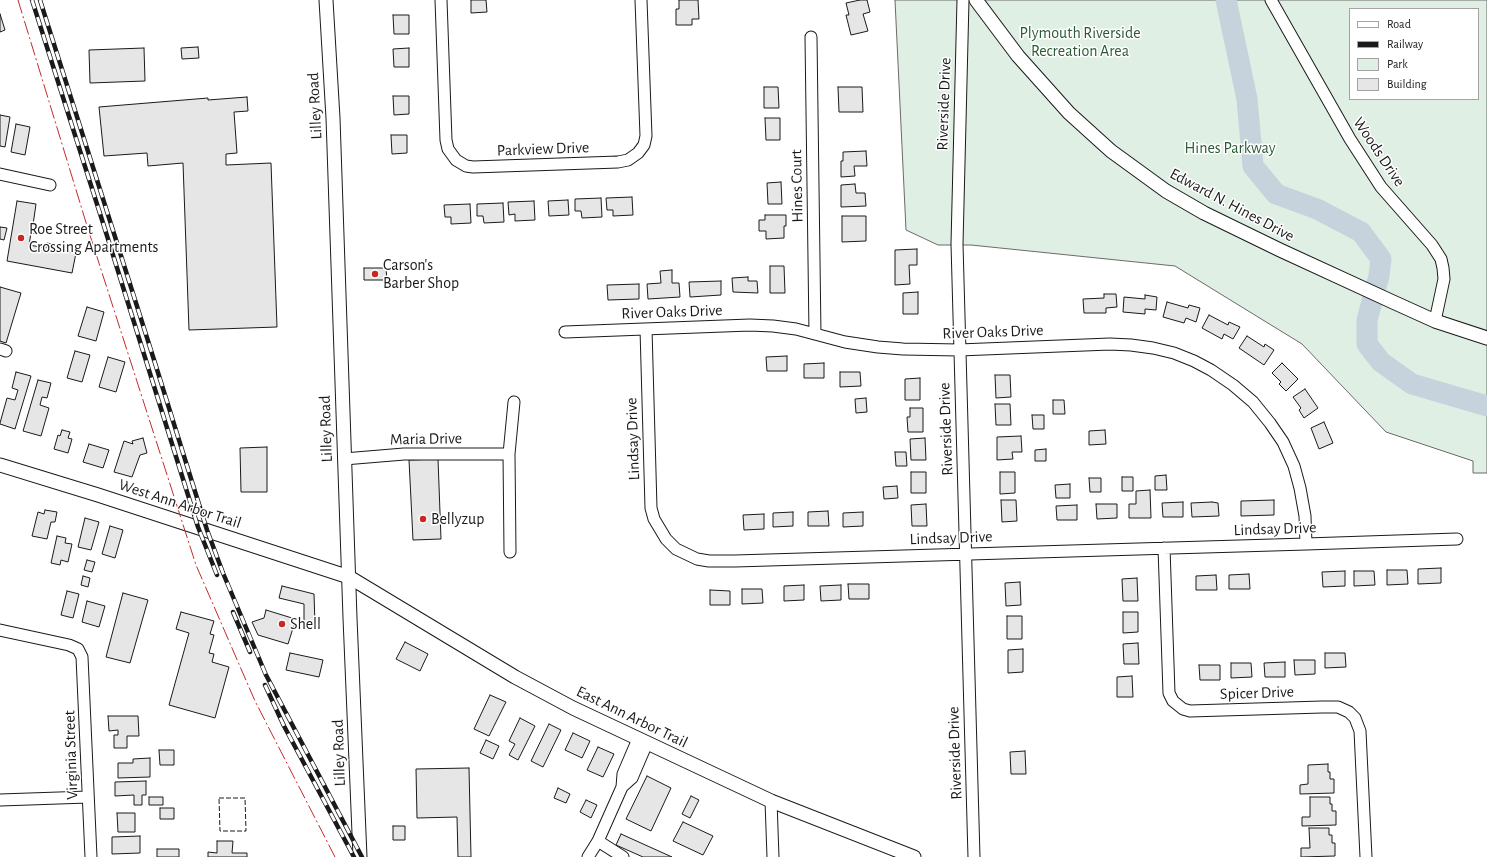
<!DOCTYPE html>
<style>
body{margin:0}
#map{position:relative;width:1487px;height:857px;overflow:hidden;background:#fff;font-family:"Alegreya Sans",sans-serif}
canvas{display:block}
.legend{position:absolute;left:1349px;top:8px;width:130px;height:92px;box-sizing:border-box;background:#fff;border:1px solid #a3a3a3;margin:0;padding:5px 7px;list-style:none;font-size:12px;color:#1a1a1a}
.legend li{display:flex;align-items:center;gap:8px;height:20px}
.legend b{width:20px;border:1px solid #a3a3a3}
</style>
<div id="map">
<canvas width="1487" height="857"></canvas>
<ul class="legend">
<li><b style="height:5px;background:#fff"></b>Road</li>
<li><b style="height:5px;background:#1a1a1a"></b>Railway</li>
<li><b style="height:11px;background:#e0efe3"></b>Park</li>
<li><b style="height:11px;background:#e6e6e6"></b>Building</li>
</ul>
</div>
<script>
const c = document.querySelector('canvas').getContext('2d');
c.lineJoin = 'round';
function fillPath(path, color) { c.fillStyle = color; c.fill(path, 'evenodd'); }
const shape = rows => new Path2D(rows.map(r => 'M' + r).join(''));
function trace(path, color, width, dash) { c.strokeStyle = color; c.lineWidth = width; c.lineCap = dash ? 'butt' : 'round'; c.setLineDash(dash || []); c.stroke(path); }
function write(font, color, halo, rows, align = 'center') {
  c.font = font + ' "Alegreya Sans",sans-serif'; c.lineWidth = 3; c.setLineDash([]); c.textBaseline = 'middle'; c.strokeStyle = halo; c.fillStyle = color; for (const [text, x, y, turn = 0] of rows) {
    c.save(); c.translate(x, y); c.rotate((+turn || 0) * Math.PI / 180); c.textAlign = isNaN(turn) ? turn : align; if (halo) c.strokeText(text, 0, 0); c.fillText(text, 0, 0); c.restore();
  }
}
const green = shape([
 [895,0,1487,0,1487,473,1473,473,1473,461,1386,432,1302,344,1175,266,971,245,938,245,906,230,895,0],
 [1350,9,1478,9,1478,99,1350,99,1350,9]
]);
fillPath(green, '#e0efe3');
trace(green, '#6a6a6a', 1);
trace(shape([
 [1226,0,1247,99,1253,166,1276,194,1317,209,1361,232,1381,259,1379,276,1367,320,1367,344,1381,362,1412,384,1487,406]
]), '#c6d2dc', 21);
const building = shape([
 [471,0,486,0,487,12,471,13,471,0],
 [679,0,698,0,699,19,692,19,692,25,676,25,676,9,679,9,679,0],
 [860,0,867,0,870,12,863,14,868,31,851,35,846,15,849,15,846,3,860,0],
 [0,14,5,30,0,32,0,14],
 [393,15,409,15,409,34,394,34,393,15],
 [198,47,199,58,182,59,181,48,198,47],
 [144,48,145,81,90,83,89,50,144,48],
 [409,48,409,67,394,67,393,49,409,48],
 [764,87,778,87,779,108,764,108,764,87],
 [838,87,862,87,863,112,839,112,838,87],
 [393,96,409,96,409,114,394,115,393,96],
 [247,97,248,111,234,112,237,153,226,154,226,165,271,163,277,327,189,330,183,163,148,166,147,153,104,156,99,107,208,98,208,100,247,97],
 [0,115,10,117,5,147,0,146,0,115],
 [765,118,780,118,780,140,766,140,765,118],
 [16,124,30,127,25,155,11,152,16,124],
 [391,135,407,135,407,153,392,154,391,135],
 [866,151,867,166,854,166,855,176,841,177,841,161,843,161,843,152,866,151],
 [781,182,782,204,768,204,767,183,781,182],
 [855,184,856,193,865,193,866,206,841,207,841,185,855,184],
 [632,197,633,215,613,216,613,210,607,210,606,198,632,197],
 [601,198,602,217,582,218,581,211,575,211,575,199,601,198],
 [568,200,569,215,549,216,548,201,568,200],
 [17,201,36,204,33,225,38,226,37,234,31,233,29,245,46,248,47,243,56,245,55,250,76,253,72,273,7,261,17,201],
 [534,201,535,220,515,221,515,214,509,215,508,202,534,201],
 [503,203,504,222,484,223,483,216,477,216,477,204,503,203],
 [470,204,471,223,451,224,451,217,445,217,444,205,470,204],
 [765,215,786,215,786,226,784,226,784,238,766,239,766,231,759,231,759,220,765,220,765,215],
 [842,216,866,216,866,241,842,242,842,216],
 [0,227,7,228,4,240,0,239,0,227],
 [917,249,917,265,909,265,910,284,895,285,895,250,917,249],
 [770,266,784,266,785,293,770,293,770,266],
 [364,268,386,268,387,280,364,280,364,268],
 [672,270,672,283,679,283,680,297,648,299,647,284,661,283,660,271,672,270],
 [748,277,748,281,757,281,758,293,733,292,732,278,748,277],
 [721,281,721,295,690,297,689,282,721,281],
 [639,284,639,299,608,300,607,285,639,284],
 [0,287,21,293,6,343,0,341,0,287],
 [918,292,918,314,903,314,903,293,918,292],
 [1104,294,1116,294,1117,307,1106,308,1106,313,1084,313,1083,299,1104,298,1104,294],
 [1145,295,1157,297,1156,310,1145,309,1145,314,1123,312,1124,297,1145,299,1145,295],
 [1167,302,1188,308,1189,305,1200,308,1196,322,1186,318,1184,323,1163,317,1167,302],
 [87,307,104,312,96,341,78,336,87,307],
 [1209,315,1228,325,1229,322,1240,327,1233,339,1224,334,1222,339,1202,328,1209,315],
 [1247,336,1264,347,1265,344,1274,350,1264,365,1239,348,1247,336],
 [75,351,90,355,82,382,67,378,75,351],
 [787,356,787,371,767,371,766,357,787,356],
 [108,357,125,362,116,392,99,387,108,357],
 [824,363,824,378,804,378,804,364,824,363],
 [1282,363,1298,379,1286,391,1279,384,1281,382,1272,373,1282,363],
 [16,372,31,376,15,429,0,424,0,423,7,398,15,400,18,390,12,388,16,372],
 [840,372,860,372,861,386,840,387,840,372],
 [995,375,1010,375,1011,397,996,398,995,375],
 [920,378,920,400,905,400,905,379,920,378],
 [38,380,51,383,47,398,42,397,40,405,49,408,41,436,23,431,38,380],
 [1305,389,1318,408,1304,418,1299,410,1301,408,1293,397,1305,389],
 [866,398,867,412,856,413,855,399,866,398],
 [1053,400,1064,400,1065,414,1053,414,1053,400],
 [995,404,1010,404,1011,425,996,425,995,404],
 [910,408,923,408,923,432,908,432,907,417,910,417,910,408],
 [1032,415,1044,415,1044,429,1033,429,1032,415],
 [1324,422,1333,443,1319,449,1311,428,1324,422],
 [62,430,70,432,68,438,72,439,68,453,54,449,58,435,60,436,62,430],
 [1105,430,1106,444,1089,445,1089,431,1105,430],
 [1021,436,1022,452,1012,452,1013,459,997,460,997,437,1021,436],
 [143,438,147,453,140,455,132,477,114,472,124,441,133,444,132,441,143,438],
 [925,438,926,460,911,460,910,439,925,438],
 [89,444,109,450,103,468,83,462,89,444],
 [267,447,267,492,241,492,240,448,267,447],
 [1046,449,1046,461,1035,461,1035,450,1046,449],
 [895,452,906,452,907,466,896,466,895,452],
 [438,459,441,539,413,540,409,460,438,459],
 [911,472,926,472,926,493,911,493,911,472],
 [1000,472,1015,472,1015,493,1000,494,1000,472],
 [1166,475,1167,490,1155,490,1155,476,1166,475],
 [1122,477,1133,477,1133,491,1122,491,1122,477],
 [1089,478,1101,478,1101,492,1090,492,1089,478],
 [1070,484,1070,498,1056,498,1055,485,1070,484],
 [897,486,898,498,884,499,883,487,897,486],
 [1150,490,1151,518,1129,518,1129,504,1136,504,1136,491,1150,490],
 [1001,500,1016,500,1017,521,1002,522,1001,500],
 [1274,500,1274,515,1241,516,1241,501,1274,500],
 [1183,502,1183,517,1163,517,1162,503,1183,502],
 [1212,502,1218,503,1219,516,1192,517,1191,503,1212,502],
 [926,504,927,526,912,526,911,505,926,504],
 [1096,504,1117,504,1117,518,1097,519,1096,504],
 [1077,505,1077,520,1057,520,1056,506,1077,505],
 [45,510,57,512,55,522,51,522,47,539,32,536,38,512,44,514,45,510],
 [828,511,829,526,808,526,808,512,828,511],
 [793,512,793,526,773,527,773,513,793,512],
 [863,512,863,526,843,527,843,513,863,512],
 [764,514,764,529,744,530,743,515,764,514],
 [85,518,99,522,91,550,78,547,85,518],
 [110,526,123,530,115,558,102,554,110,526],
 [57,536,66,538,65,543,72,544,68,562,61,560,60,565,51,563,57,536],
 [87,560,95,562,92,572,84,570,87,560],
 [1441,568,1441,583,1418,584,1418,569,1441,568],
 [1387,570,1407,570,1408,584,1387,585,1387,570],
 [1345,571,1345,586,1323,587,1322,572,1345,571],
 [1354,571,1374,571,1375,585,1354,586,1354,571],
 [1249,574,1250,589,1229,589,1229,575,1249,574],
 [1216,575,1217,590,1196,590,1196,576,1216,575],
 [83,576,90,578,88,587,81,585,83,576],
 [1137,578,1138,601,1123,601,1122,579,1137,578],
 [1020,582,1021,605,1006,606,1005,583,1020,582],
 [848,584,869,584,869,599,849,599,848,584],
 [804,585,804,600,784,601,784,586,804,585],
 [841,585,841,600,821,601,820,586,841,585],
 [282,586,314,594,315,624,304,625,304,604,279,598,282,586],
 [742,589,762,589,763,603,742,604,742,589],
 [710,590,730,591,730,605,710,605,710,590],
 [67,591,79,594,73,618,61,615,67,591],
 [123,593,148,600,130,663,106,657,123,593],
 [87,601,105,606,99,627,82,622,87,601],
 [266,610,292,618,294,625,288,644,258,635,252,622,264,618,266,610],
 [181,612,214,621,210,634,214,635,209,653,214,654,212,662,229,667,215,718,169,705,189,633,176,629,181,612],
 [1123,612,1138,612,1138,632,1123,633,1123,612],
 [1007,616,1022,616,1022,639,1007,639,1007,616],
 [405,642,428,654,420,671,396,659,405,642],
 [1138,643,1139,664,1124,664,1123,644,1138,643],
 [1023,649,1023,672,1008,673,1008,650,1023,649],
 [290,653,323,660,319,677,286,670,290,653],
 [1325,653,1345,653,1346,667,1325,668,1325,653],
 [1294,660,1315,660,1315,674,1295,675,1294,660],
 [1285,662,1285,677,1265,677,1264,663,1285,662],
 [1231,663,1251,663,1252,677,1231,678,1231,663],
 [1199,665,1220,665,1220,680,1200,680,1199,665],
 [1132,676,1133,697,1117,697,1117,677,1132,676],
 [490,695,506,702,489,736,474,729,490,695],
 [108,716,138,716,139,736,127,736,127,748,114,748,114,735,118,735,118,730,109,731,108,716],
 [520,718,535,726,518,760,509,755,515,744,509,741,520,718],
 [549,724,561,730,543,767,531,761,549,724],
 [573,733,590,741,582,758,565,750,573,733],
 [486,740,499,746,493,759,480,753,486,740],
 [598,747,614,754,603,777,587,770,598,747],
 [159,750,174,750,174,765,160,765,159,750],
 [1025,751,1026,774,1011,774,1010,752,1025,751],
 [150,758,150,777,118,778,118,763,133,763,133,759,150,758],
 [1328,764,1328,772,1330,772,1330,779,1334,779,1334,793,1300,794,1300,785,1308,784,1308,765,1328,764],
 [469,768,471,857,458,857,457,817,417,818,416,769,469,768],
 [647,776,671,788,651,831,626,819,647,776],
 [146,781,146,795,142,795,142,805,134,805,134,795,115,796,115,782,146,781],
 [558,788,570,794,566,803,554,798,558,788],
 [691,796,699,800,690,818,682,814,691,796],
 [149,797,163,797,163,805,149,805,149,797],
 [1310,797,1330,797,1330,804,1332,804,1332,811,1336,811,1336,825,1302,826,1302,817,1310,817,1310,797],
 [586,800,597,805,591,818,580,812,586,800],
 [160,808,174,808,174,819,160,819,160,808],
 [117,813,135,813,135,832,118,832,117,813],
 [683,822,713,836,703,855,673,841,683,822],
 [393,826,405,826,405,840,393,840,393,826],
 [1309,828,1329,828,1329,835,1332,835,1332,843,1335,843,1335,856,1301,857,1301,848,1310,848,1309,828],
 [621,834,672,857,643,857,616,845,621,834],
 [140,836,140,853,112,854,112,837,140,836],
 [217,841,233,841,232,853,247,853,247,857,208,857,208,852,217,853,217,841],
 [157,849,179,849,179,857,157,857,157,849]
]);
fillPath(building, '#e6e6e6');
trace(building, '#1a1a1a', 1);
const minor = shape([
 [441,0,446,140,448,149,456,160,466,166,473,167,618,162,628,160,638,153,644,145,646,136,641,0],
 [963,0,957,244,974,857],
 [1271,0,1350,139,1381,187,1432,245,1441,259,1443,268,1444,279,1435,321],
 [811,37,815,334],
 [0,174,50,185],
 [646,329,651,508,654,519,666,539,676,549,697,559,709,561,735,561,1306,544,1457,539],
 [565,332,750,325,773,326,796,329,845,342,878,347,903,349,959,350,1110,344,1131,345,1153,348,1174,353,1194,361,1211,370,1233,385,1253,402,1270,423,1283,442,1294,466,1300,488,1305,516,1306,544],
 [0,349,6,351],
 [344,459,404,454,509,454],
 [1164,548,1169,693,1173,701,1183,709,1190,711,1322,707,1338,707,1349,712,1355,718,1360,731,1366,857],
 [510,552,509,454,514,402],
 [0,630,69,645,78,649,82,657,91,857],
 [622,787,632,778,647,743],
 [0,800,88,797],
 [771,801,773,857],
 [598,841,623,857],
 [588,857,598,841,622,787,623,774,638,739]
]);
const tertiary = shape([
 [326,0,333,118,350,618,360,857],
 [976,0,1018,56,1069,113,1111,151,1166,191,1204,213,1280,250,1393,302,1435,321,1487,338],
 [0,465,98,495,349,577,515,677,573,708,771,801,914,857]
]);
trace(minor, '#1a1a1a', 13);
trace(tertiary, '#1a1a1a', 15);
trace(minor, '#fff', 11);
trace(tertiary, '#fff', 13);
const rail = shape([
 [32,0,103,223,198,527,217,575],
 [40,0,155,363,207,530,223,573,266,675,362,857],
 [233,612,250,652],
 [265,685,284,726,354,857]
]);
trace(rail, '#1a1a1a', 4.5);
trace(rail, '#fff', 3, [9]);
trace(shape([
 [219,798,245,798,246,831,220,831,219,798]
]), '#1a1a1a', 1, [5, 2]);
trace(shape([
 [18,0,88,229,196,565,255,701,335,857]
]), '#c62828', 1, [14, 3, 2, 3]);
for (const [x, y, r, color] of [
 [21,238,4,"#c62828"],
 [375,274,4,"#c62828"],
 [423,519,4,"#c62828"],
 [282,624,4,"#c62828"]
]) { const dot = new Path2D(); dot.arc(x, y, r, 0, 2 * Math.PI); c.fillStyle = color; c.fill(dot); trace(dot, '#fff', 1.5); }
write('16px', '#2b5a34', '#fff', [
 ["Plymouth Riverside",1080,33],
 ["Recreation Area",1080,51],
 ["Hines Parkway",1230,148]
]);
write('16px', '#1a1a1a', '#fff', [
 ["Riverside Drive",944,104,-88],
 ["Lilley Road",315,106,-93],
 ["Parkview Drive",543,149,-2],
 ["Woods Drive",1379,152,56],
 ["Hines Court",797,186,-91],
 ["Edward N. Hines Drive",1232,205,28],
 ["River Oaks Drive",672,312,-2],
 ["River Oaks Drive",993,332,-2],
 ["Lilley Road",326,429,-92],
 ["Riverside Drive",946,429,-92],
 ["Maria Drive",426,439,-1],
 ["Lindsay Drive",633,439,-92],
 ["West Ann Arbor Trail",180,504,18],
 ["Lindsay Drive",1275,529,-2],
 ["Lindsay Drive",951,538,-2],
 ["Spicer Drive",1257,693,-2],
 ["East Ann Arbor Trail",632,717,26],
 ["Lilley Road",339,753,-92],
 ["Riverside Drive",955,753,-92],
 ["Virginia Street",71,755,-92]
]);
write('16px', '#1a1a1a', '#fff', [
 ["Roe Street",29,229],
 ["Crossing Apartments",29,247],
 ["Carson's",383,265],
 ["Barber Shop",383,283],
 ["Bellyzup",431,519],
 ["Shell",290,624]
], 'left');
</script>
